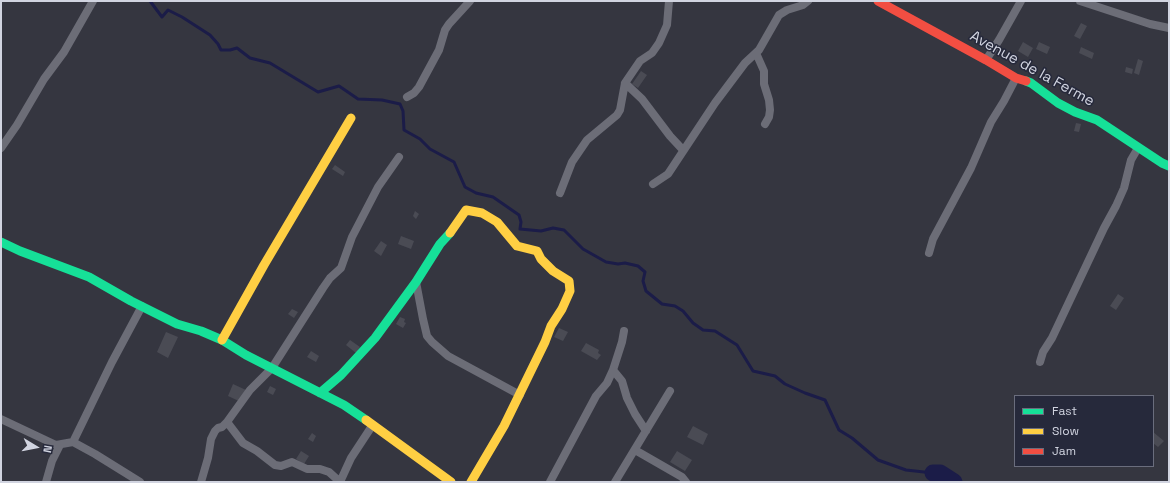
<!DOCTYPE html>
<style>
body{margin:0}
#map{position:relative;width:1170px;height:483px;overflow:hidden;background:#353640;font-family:"Space Grotesk",sans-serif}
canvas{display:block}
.frame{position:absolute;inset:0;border:2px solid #d1d4e0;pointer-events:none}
.legend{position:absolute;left:1014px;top:395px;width:140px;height:72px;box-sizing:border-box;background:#26293b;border:1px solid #6a6d7d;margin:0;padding:5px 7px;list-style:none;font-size:12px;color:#d1d4e0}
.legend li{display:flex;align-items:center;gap:8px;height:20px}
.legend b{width:20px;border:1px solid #6a6d7d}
.north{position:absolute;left:16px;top:427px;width:40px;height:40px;-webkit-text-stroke:3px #26293b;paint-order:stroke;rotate:100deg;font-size:11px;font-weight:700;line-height:16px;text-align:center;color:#d1d4e0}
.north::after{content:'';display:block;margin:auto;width:14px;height:18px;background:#d1d4e0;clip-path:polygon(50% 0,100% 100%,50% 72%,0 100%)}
</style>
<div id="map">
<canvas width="1170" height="483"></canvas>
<div class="frame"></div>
<ul class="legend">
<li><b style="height:5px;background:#16e098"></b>Fast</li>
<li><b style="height:5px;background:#ffcf43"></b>Slow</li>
<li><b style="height:5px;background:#f24e42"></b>Jam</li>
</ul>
<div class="north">N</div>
</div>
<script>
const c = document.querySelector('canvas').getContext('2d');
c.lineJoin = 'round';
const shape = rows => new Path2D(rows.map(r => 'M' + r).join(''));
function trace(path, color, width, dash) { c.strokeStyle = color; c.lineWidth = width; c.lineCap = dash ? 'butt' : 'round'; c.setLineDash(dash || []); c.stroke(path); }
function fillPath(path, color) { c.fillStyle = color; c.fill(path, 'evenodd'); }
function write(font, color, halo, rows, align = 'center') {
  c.font = font + ' "Space Grotesk",sans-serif'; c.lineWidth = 3; c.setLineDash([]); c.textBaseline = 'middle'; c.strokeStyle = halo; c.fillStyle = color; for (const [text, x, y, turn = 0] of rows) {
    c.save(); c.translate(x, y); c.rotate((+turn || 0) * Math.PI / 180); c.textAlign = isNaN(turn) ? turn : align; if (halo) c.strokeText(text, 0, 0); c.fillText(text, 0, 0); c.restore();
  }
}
trace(shape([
 [150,1,162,17,168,10,182,17,210,35,218,44,221,50,230,50,237,48,250,58,270,63,318,92,339,86,358,99,382,100,400,104,403,111,404,130,420,139,430,149,454,162,465,187,476,193,493,197,519,215,521,222,520,229,541,231,553,228,564,230,583,249,606,262,618,264,625,263,638,266,645,272,643,281,646,291,662,304,675,306,683,311,693,323,703,330,715,331,737,345,753,371,775,376,785,384,805,393,825,400,839,430,852,438,878,460,906,470,933,473]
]), '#1b1c48', 3);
trace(shape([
 [933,473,940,473,954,482]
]), '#1b1c48', 17);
fillPath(shape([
 [1081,23,1087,26,1080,39,1074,36],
 [1023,42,1033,48,1028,57,1018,51],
 [1039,42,1050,47,1047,54,1036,49],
 [1081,47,1094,53,1092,59,1079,53],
 [1138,59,1143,61,1139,75,1134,73],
 [1126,67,1133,69,1132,74,1125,72],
 [641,71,647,75,638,88,632,84],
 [1076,123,1081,124,1079,132,1074,131],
 [335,165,345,172,343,176,332,169],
 [415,211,419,214,416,219,413,216],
 [401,236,414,241,411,249,398,244],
 [381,241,387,245,381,256,374,251],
 [1118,294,1124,298,1116,310,1110,306],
 [292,309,298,312,294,318,288,314],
 [400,317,405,319,404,322,406,323,403,328,396,324],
 [559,328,568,332,563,341,554,337],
 [166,332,178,337,168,358,157,352],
 [350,340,360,347,356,353,346,345],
 [586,343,599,350,598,353,601,355,597,360,581,351],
 [311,351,319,356,316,362,307,357],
 [233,384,246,390,241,402,228,396],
 [270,386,276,389,273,395,267,392],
 [693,426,708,434,703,445,687,437],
 [1153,432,1164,441,1158,447,1153,443],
 [312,433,316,436,313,442,308,439],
 [301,451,309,456,304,464,296,459],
 [677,451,692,460,685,471,670,462]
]), '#4a4b54');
trace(shape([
 [1080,1,1150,24,1169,28],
 [756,53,764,71,764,84,769,100,770,110,769,117,765,124],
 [986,60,999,40,1021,1],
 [625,83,642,99,670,136,683,150],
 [407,97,414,93,419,87,439,50,445,30,449,24,470,1],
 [1,148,17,125,44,79,64,52,93,1],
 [653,184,668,174,715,103,745,63,759,50,779,15,787,10,803,5,808,1],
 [560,193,572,162,587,140,617,115,620,110,625,83,640,61,652,53,659,43,667,25,669,1],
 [929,253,933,239,971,168,991,122,1004,101,1016,78],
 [416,282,423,319,427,336,432,342,448,356,520,395],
 [1040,362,1043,352,1052,338,1104,228,1116,206,1124,188,1131,160,1138,148],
 [613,370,622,381,627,398,635,414,646,431],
 [1,419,56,445,73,442,95,454,140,482],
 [227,422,243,443,257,451,275,465,281,466,292,462,307,469,320,469,329,472,340,482],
 [73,442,112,362,142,306],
 [635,450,682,477,686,482],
 [46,482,52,461,60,445],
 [201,482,208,458,211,439,215,431,218,428,222,427,227,422,250,390,272,368,323,288,330,278,341,268,352,237,378,187,399,157],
 [340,482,351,458,372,426],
 [550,482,596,396,607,383,613,370,622,342,624,331],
 [615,482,670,391]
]), '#6c6d77', 8);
trace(shape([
 [1026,81,1031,83,1058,103,1075,112,1097,120,1162,163,1169,166],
 [1,242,20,251,89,277,131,301,177,324,201,331,222,340,246,355,344,405,366,420],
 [320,393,341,375,375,338,416,282,440,244,450,233]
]), '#16e098', 9);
trace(shape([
 [450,233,466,210,482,213,497,222,517,246,537,251,541,259,553,271,569,281,570,291,562,309,551,326,545,342,504,426,471,482],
 [222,340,264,265,351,118],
 [366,420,451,482]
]), '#ffcf43', 9);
trace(shape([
 [878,1,986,60,1016,78,1026,81]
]), '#f24e42', 9);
write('15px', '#d1d4e0', '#26293b', [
 ["Avenue de la Ferme",1032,69,29]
]);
</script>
